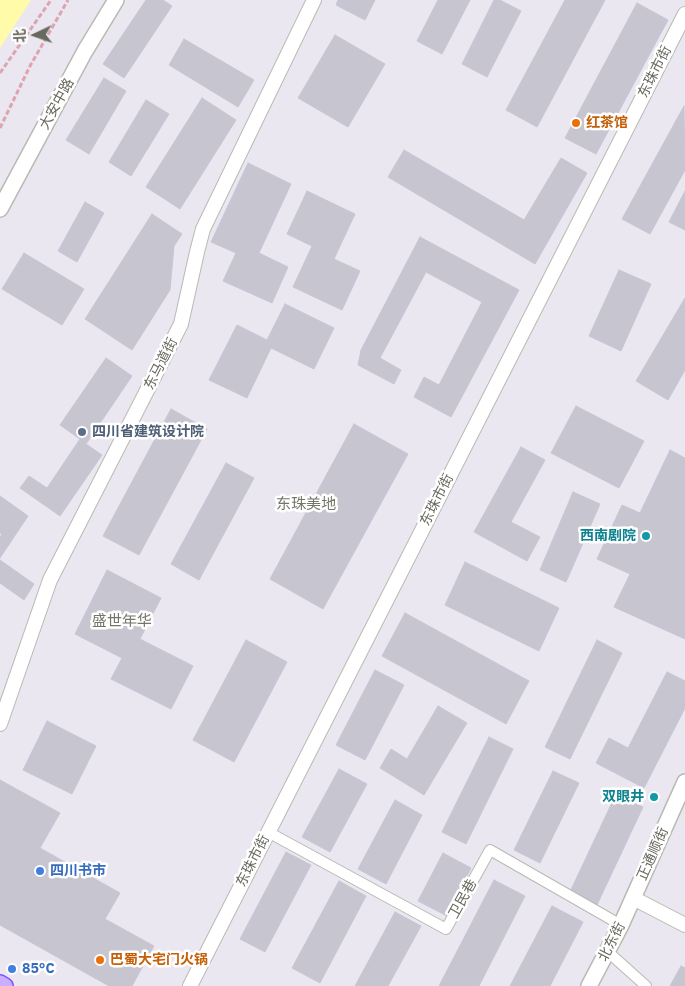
<!DOCTYPE html>
<meta charset="utf-8">
<style>
body{margin:0}
#map{position:relative;width:685px;height:986px;overflow:hidden;background:#eae7f1;font-family:"IBM Plex Sans","Noto Sans SC",sans-serif}
canvas{display:block}
.north{position:absolute;left:10px;top:10px;width:50px;height:50px;-webkit-text-stroke:4px #fff;paint-order:stroke;rotate:267deg;font-size:14px;font-weight:700;line-height:20px;text-align:center;color:#68685e}
.north::after{content:'';display:block;margin:auto;width:18px;height:22px;background:#68685e;clip-path:polygon(50% 0,100% 100%,50% 72%,0 100%)}
</style>
<div id="map">
<canvas width="685" height="986"></canvas>
<div class="north">北</div>
</div>
<script>
const c = document.querySelector('canvas').getContext('2d');
c.lineJoin = 'round';
function fillPath(path, color) { c.fillStyle = color; c.fill(path, 'evenodd'); }
const shape = rows => new Path2D(rows.map(r => 'M' + r).join(''));
function trace(path, color, width, dash) { c.strokeStyle = color; c.lineWidth = width; c.lineCap = dash ? 'butt' : 'round'; c.setLineDash(dash || []); c.stroke(path); }
function write(font, color, halo, rows, align = 'center') {
  c.font = font + ' "IBM Plex Sans","Noto Sans SC",sans-serif'; c.lineWidth = 5; c.setLineDash([]); c.textBaseline = 'middle'; c.strokeStyle = halo; c.fillStyle = color; for (const [text, x, y, turn = 0] of rows) {
    c.save(); c.translate(x, y); c.rotate((+turn || 0) * Math.PI / 180); c.textAlign = isNaN(turn) ? turn : align; if (halo) c.strokeText(text, 0, 0); c.fillText(text, 0, 0); c.restore();
  }
}
fillPath(shape([
 [0,0,31,0,0,48]
]), '#fffba9');
const building = shape([
 [146,0,163,0,172,6,124,78,103,64,146,0],
 [338,0,375,0,365,20,336,5,338,0],
 [438,0,470,0,442,54,417,41,438,0],
 [494,0,500,0,521,11,487,77,462,64,494,0],
 [565,0,605,0,537,127,506,110,565,0],
 [637,3,668,20,596,154,565,138,637,3],
 [335,35,385,64,348,127,298,98,335,35],
 [184,39,254,80,238,107,169,65,184,39],
 [104,78,126,91,89,154,66,140,104,78],
 [202,98,236,120,180,209,146,187,202,98],
 [146,100,169,114,131,176,109,162,146,100],
 [684,106,685,170,650,234,622,219,684,106],
 [404,150,524,220,561,158,587,173,535,264,388,177,404,150],
 [248,163,291,184,259,253,288,267,272,303,223,281,236,253,211,242,248,163],
 [307,191,355,214,334,259,360,271,342,310,293,287,312,246,287,234,307,191],
 [685,191,685,230,669,222,685,191],
 [85,202,104,213,77,262,58,251,85,202],
 [152,214,182,234,174,246,170,290,132,350,85,319,152,214],
 [420,237,519,290,451,417,414,397,424,377,439,385,482,302,426,272,380,358,401,370,394,384,358,365,361,350,420,237],
 [24,253,84,289,62,325,2,289,24,253],
 [619,270,651,284,621,351,589,336,619,270],
 [685,298,685,370,668,400,636,381,685,298],
 [285,304,334,328,314,369,271,348,247,398,209,380,237,325,267,340,285,304],
 [106,358,132,376,86,444,102,455,60,516,20,488,29,476,47,488,80,439,60,425,106,358],
 [576,406,644,441,619,488,551,453,576,406],
 [171,409,207,429,139,555,103,536,171,409],
 [354,424,408,454,323,609,270,579,354,424],
 [521,447,545,460,511,522,540,537,527,561,474,532,521,447],
 [670,450,685,458,685,639,614,607,630,574,597,559,622,505,640,513,670,450],
 [226,463,254,478,199,580,171,564,226,463],
 [573,492,600,504,566,582,540,570,573,492],
 [0,496,28,516,0,558,0,537,2,534,0,533,0,496],
 [0,560,34,584,24,600,0,583,0,560],
 [465,562,559,608,539,651,445,605,465,562],
 [107,570,161,598,140,639,193,666,171,709,111,679,122,658,75,634,107,570],
 [405,613,529,681,506,724,382,656,405,613],
 [246,640,287,662,234,762,193,740,246,640],
 [597,640,622,653,570,759,545,747,597,640],
 [375,670,404,685,365,760,336,745,375,670],
 [667,672,685,681,685,708,644,788,596,763,609,738,628,748,667,672],
 [438,706,467,723,424,795,380,768,391,749,407,759,438,706],
 [47,721,96,746,72,794,23,770,47,721],
 [489,737,513,749,466,844,442,832,489,737],
 [339,769,367,784,330,852,302,837,339,769],
 [553,771,579,783,540,863,514,850,553,771],
 [0,780,60,813,40,848,120,893,105,919,154,946,132,986,109,986,0,925,0,780],
 [616,794,643,807,596,907,569,894,616,794],
 [395,800,422,815,386,884,358,869,395,800],
 [286,852,311,865,265,952,240,939,286,852],
 [443,853,471,868,447,916,418,901,443,853],
 [494,880,525,896,479,986,439,986,494,880],
 [339,881,366,896,320,983,292,968,339,881],
 [552,906,583,922,550,986,510,986,552,906],
 [395,912,421,926,388,986,355,986,395,912],
 [681,966,685,968,685,986,670,986,681,966]
]);
fillPath(building, '#c7c5d0');
trace(building, '#c8c5d7', 1);
const pedestrian = shape([
 [268,832,446,929,490,850,621,925],
 [607,951,646,986]
]);
const minor = shape([
 [0,724,50,580,181,324,197,252,203,229,314,0],
 [633,898,685,925],
 [190,986,685,14]
]);
const tertiary = shape([
 [0,209,85,51,116,0],
 [589,986,621,925,685,782]
]);
const primary = shape([
 [0,983,5,986]
]);
trace(pedestrian, '#b9bab2', 12);
trace(minor, '#b9bab2', 16);
trace(tertiary, '#b9bab2', 18);
trace(primary, '#7e56fc', 18);
trace(shape([
 [0,73,51,0],
 [0,128,30,66,68,0]
]), '#dda4b1', 3, [5, 2.5]);
trace(pedestrian, '#fff', 10);
trace(minor, '#fff', 14);
trace(tertiary, '#fff', 15);
trace(primary, '#cbaeff', 15);
for (const [x, y, r, color] of [
 [576,123,5,"#e8710a"],
 [82,432,5,"#5c6f8a"],
 [646,536,5,"#0f9aa8"],
 [654,797,5,"#0f9aa8"],
 [40,871,5,"#3f7fe0"],
 [100,960,5,"#e8710a"],
 [12,969,5,"#3f7fe0"]
]) { const dot = new Path2D(); dot.arc(x, y, r, 0, 2 * Math.PI); c.fillStyle = color; c.fill(dot); trace(dot, '#fff', 2); }
write('14px', '#68685e', '#fff', [
 ["东珠市街",655,72,-63],
 ["大安中路",57,104,-61],
 ["东马道街",161,364,-63],
 ["东珠市街",437,500,-63],
 ["正通顺街",653,854,-66],
 ["东珠市街",253,861,-63],
 ["卫民巷",463,899,-61],
 ["北东街",612,942,-63]
]);
write('bold 14px', '#c56008', '#fff', [
 ["红茶馆",586,123],
 ["巴蜀大宅门火锅",110,960]
], 'left');
write('bold 14px', '#4e5e75', '#fff', [
 ["四川省建筑设计院",92,432]
], 'left');
write('bold 14px', '#0d838f', '#fff', [
 ["西南剧院",636,536],
 ["双眼井",644,797]
], 'right');
write('bold 14px', '#366cbe', '#fff', [
 ["四川书市",50,871],
 ["85°C",22,969]
], 'left');
write('15px', '#75756a', '#fff', [
 ["东珠美地",306,505],
 ["盛世年华",122,622]
]);
</script>
